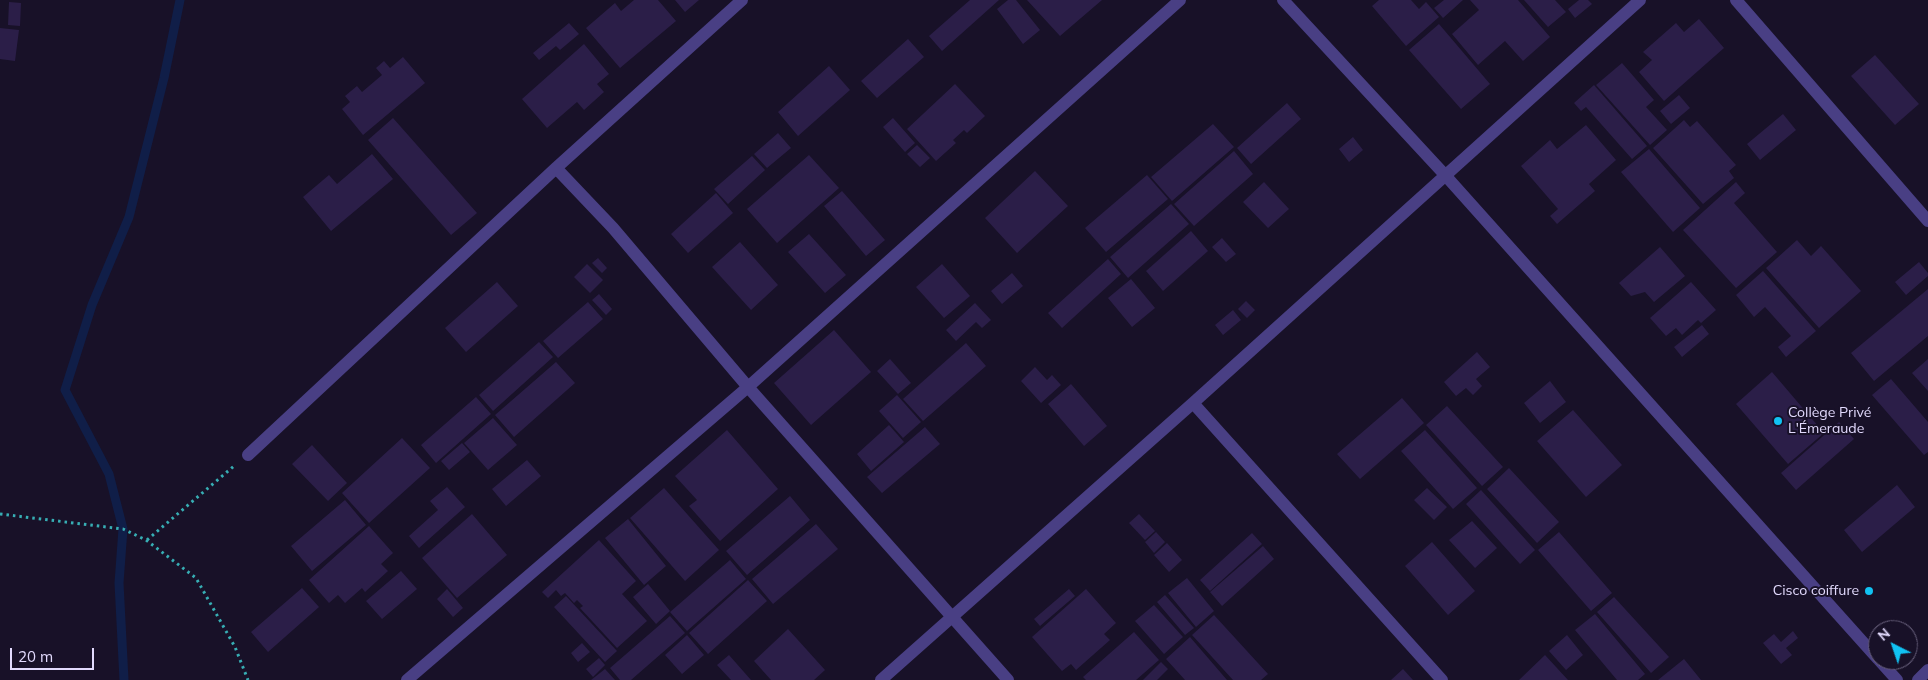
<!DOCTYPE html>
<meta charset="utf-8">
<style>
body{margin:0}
#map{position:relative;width:1928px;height:680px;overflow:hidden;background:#181128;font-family:Mulish,sans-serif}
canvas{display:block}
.north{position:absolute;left:1868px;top:620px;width:50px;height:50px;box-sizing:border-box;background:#181128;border:1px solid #69617d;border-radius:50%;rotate:319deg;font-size:14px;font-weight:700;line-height:20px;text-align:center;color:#e2dafd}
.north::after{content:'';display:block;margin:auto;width:18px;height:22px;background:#11c2f2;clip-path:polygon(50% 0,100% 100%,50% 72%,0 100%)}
.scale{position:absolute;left:10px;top:648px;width:84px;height:22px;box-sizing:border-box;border:2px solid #e2dafd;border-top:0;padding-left:6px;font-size:15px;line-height:18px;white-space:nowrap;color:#e2dafd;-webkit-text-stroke:4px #181128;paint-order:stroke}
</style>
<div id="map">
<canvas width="1928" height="680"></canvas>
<div class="north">N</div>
<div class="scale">20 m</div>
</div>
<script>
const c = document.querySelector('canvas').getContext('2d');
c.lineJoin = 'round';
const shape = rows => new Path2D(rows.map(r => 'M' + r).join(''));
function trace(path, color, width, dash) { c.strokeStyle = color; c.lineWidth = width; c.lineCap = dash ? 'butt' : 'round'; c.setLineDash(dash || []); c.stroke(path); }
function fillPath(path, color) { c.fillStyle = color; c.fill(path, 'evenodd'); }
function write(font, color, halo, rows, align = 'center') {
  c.font = font + ' Mulish,sans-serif'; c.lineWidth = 4; c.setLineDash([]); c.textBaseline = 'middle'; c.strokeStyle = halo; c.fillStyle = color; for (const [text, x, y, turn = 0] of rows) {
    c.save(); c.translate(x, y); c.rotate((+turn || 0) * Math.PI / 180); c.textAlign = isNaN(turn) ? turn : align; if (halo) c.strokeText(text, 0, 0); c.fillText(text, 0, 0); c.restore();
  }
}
trace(shape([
 [124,680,119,583,123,529,109,474,65,390,92,305,129,217,164,78,180,0]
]), '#101e48', 9);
fillPath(shape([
 [634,0,658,0,676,21,620,68,586,28,615,3,621,11],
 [675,0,699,0,685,12],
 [970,0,999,0,942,51,929,36],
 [1008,0,1016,0,1040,30,1023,44,997,9],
 [1027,0,1102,0,1060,36],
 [1379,0,1411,0,1419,9,1426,2,1439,17,1406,46,1372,6],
 [1444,0,1463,0,1443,18,1434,8],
 [1470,0,1518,0,1550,37,1523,61,1505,41,1478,65,1452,34,1479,10],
 [1524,0,1555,0,1566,12,1548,27],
 [1579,0,1588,0,1592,4,1575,18,1568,9],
 [9,2,21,3,20,26,8,25],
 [1699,19,1724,48,1664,101,1639,72,1652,60,1643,52,1676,23,1684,32],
 [569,23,579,34,560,50,556,46,539,60,533,53],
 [1439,24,1490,84,1461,109,1409,50],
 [0,28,19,30,15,61,0,59],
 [908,39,924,57,877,98,861,81],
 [584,44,609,74,597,84,604,92,584,110,577,102,547,128,522,99],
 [1875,55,1919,104,1895,125,1851,76],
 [403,57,425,83,363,135,342,109,350,102,345,96,357,86,362,92,382,75,376,68,384,61,390,68],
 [1622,63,1654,100,1646,107,1667,130,1650,145,1596,85],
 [829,66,850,90,798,136,778,112],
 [955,84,985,116,967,133,964,130,953,140,956,143,936,161,907,129],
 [1594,85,1647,146,1632,159,1586,107,1581,111,1574,103],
 [1679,95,1690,108,1671,124,1660,111],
 [1287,103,1301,119,1251,164,1237,148],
 [1783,114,1796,130,1760,160,1747,144],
 [393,118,477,213,451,235,368,140],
 [893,118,915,143,905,152,883,127],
 [1684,120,1690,127,1697,121,1736,165,1729,171,1734,178,1703,204,1653,148],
 [1213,124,1234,147,1172,201,1151,177],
 [1586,125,1616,160,1589,184,1595,191,1557,224,1550,216,1558,209,1521,166,1550,140,1557,149],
 [778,133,791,148,767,168,754,154],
 [1353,137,1363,150,1349,162,1339,149],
 [917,145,930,158,920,167,907,154],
 [1649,149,1700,208,1673,232,1621,172],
 [1234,151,1253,174,1194,226,1174,204],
 [372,154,393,179,331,231,303,197,329,175,337,184],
 [809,155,839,188,777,243,747,209],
 [752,156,765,170,728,204,714,189],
 [1035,171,1068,206,1017,253,985,218],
 [1147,175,1168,199,1106,252,1085,228],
 [1264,182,1289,209,1268,228,1243,202],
 [1736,182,1745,193,1734,203,1777,252,1736,288,1683,230],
 [842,191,885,240,866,256,824,206],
 [716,193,733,213,688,253,671,234],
 [1171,204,1189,224,1128,278,1110,257],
 [1191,231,1208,251,1163,291,1146,271],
 [809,234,846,275,825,293,788,252],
 [1222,238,1236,254,1226,262,1212,247],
 [1797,240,1811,256,1821,246,1861,291,1819,328,1766,268],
 [740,242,778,285,751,310,712,267],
 [1660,247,1685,276,1654,302,1645,292,1631,296,1619,283],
 [598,258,607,268,602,273,592,263],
 [1108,259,1121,274,1062,328,1048,313],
 [1919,262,1928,273,1928,276,1906,295,1895,282],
 [587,264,603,280,590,293,574,277],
 [942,264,970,296,944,318,916,287],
 [1763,271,1816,331,1786,357,1778,347,1791,336,1765,307,1754,317,1736,295],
 [1012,273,1023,286,1002,304,991,291],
 [1131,279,1155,308,1132,327,1108,298],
 [497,282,518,306,466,352,445,328],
 [1691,282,1716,310,1701,323,1698,320,1682,335,1676,328,1666,336,1650,318],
 [1928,289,1928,336,1874,381,1851,353],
 [599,294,612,309,606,315,592,300],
 [1246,301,1255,310,1247,318,1238,309],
 [588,302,603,319,558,358,543,341],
 [975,303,991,320,982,328,976,322,956,341,946,330],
 [1233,310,1241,320,1223,335,1215,325],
 [1702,325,1709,334,1682,357,1674,347],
 [834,330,871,372,811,425,774,383],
 [539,342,553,357,493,411,479,395],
 [966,343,986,366,923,421,903,399],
 [1477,352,1490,367,1476,379,1482,386,1473,395,1466,388,1456,396,1444,382],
 [890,359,911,383,898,394,877,371],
 [1928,359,1928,391,1912,373],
 [556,362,575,383,514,437,495,415],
 [1035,367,1047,380,1052,375,1061,385,1041,403,1021,381],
 [1772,372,1824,433,1788,464,1736,404],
 [1891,379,1928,422,1928,452,1924,455,1872,395],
 [1550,381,1566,402,1540,423,1524,403],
 [1071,384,1107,426,1084,446,1048,404],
 [897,395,921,422,903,438,879,411],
 [476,397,491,414,436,463,421,445],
 [1402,398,1424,423,1360,479,1337,454],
 [1447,406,1503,467,1482,486,1426,425],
 [1573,410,1622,465,1586,497,1537,441],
 [493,418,517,445,488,470,464,443],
 [1839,422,1854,439,1796,490,1781,473],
 [889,425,904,442,871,471,857,454],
 [925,427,940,444,882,493,867,477],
 [727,430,778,489,720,541,689,506,697,500,675,476],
 [1425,430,1477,488,1453,509,1401,451],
 [402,438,430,468,369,523,342,493],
 [462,443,470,452,449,470,441,461],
 [312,445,347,483,328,501,292,464],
 [527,460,541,476,506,506,492,489],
 [1509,468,1559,522,1537,543,1487,489],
 [1897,485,1915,507,1862,552,1844,530],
 [447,487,465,507,419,548,409,536,438,510,430,501],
 [664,488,719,550,685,581,630,518],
 [1427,488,1447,507,1434,520,1414,500],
 [1481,490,1535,550,1520,564,1466,504],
 [790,496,810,520,747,575,726,551],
 [345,500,366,525,312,571,291,546],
 [472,514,507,555,457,598,422,558],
 [1139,514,1155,531,1145,540,1129,523],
 [628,519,666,566,644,585,605,538],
 [1472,521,1497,548,1475,568,1449,540],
 [816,524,838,549,773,604,752,579],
 [369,526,393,553,381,564,388,571,365,592,362,588,345,603,338,595,329,603,309,580],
 [1156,532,1165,542,1154,553,1145,542],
 [1559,532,1612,593,1591,611,1538,550],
 [1252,533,1262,544,1210,591,1200,580],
 [599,540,636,581,622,594,647,621,617,648,580,608,583,606,577,600,574,603,565,593,561,596,556,590,548,598,542,592],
 [1432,542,1475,591,1448,615,1405,566],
 [1167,543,1182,560,1169,572,1154,555],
 [1263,546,1274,559,1222,606,1210,592],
 [730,560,746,579,687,631,670,612],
 [401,571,417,589,382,619,366,601],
 [1187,578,1214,611,1196,627,1168,593],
 [748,580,767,601,708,654,689,633],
 [648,584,670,611,656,624,633,597],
 [302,588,319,607,268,652,251,632],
 [447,589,463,608,453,617,437,599],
 [1069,589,1075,596,1040,626,1034,619],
 [1086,589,1116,623,1104,634,1110,640,1076,670,1071,664,1062,671,1032,637],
 [1165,595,1194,628,1185,635,1157,602],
 [566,596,617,651,605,662,554,607],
 [1614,597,1669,657,1651,673,1597,612],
 [1154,605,1183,637,1164,654,1135,621],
 [1595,614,1645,674,1638,680,1617,680,1575,630],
 [1214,615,1268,674,1261,680,1233,680,1192,635],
 [670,616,685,633,631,680,620,680,610,668],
 [788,629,825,670,814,680,771,680,754,661],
 [1793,631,1798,638,1786,648,1792,655,1781,664,1763,643,1774,634,1781,642],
 [1134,632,1159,660,1136,680,1086,680,1083,677],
 [687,635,704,655,682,674,665,655],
 [1567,635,1583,655,1566,670,1549,651],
 [1190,637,1227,680,1185,680,1166,659],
 [582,643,590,652,578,662,571,653],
 [729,655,751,680,731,680,717,665],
 [1545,655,1568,680,1519,680],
 [599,658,605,665,593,677,586,669],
 [1684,659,1701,680,1658,680],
 [1161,662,1168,669,1157,680,1143,680],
 [605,669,615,680,591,680],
 [1403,669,1413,680,1391,680]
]), '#2b1e48');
trace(shape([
 [0,514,123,529,146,540,196,578,235,647,248,680],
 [147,540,234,466]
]), '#37aeb4', 3, [2.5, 4]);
trace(shape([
 [1283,0,1445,175,1878,659],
 [1736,0,1928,221],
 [556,168,613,228,748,387,1008,680],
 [1193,403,1442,680],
 [248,455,556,168,742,0],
 [1879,660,1897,680],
 [407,680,748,387,1180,0],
 [881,680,1193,403,1640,0],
 [1918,680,1928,670]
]), '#493f84', 12);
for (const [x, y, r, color] of [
 [1778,421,5,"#11c2f2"],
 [1869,591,5,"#11c2f2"]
]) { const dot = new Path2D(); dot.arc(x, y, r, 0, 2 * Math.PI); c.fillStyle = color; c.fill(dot); trace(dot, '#181128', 2); }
write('14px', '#e2dafd', '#181128', [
 ["Collège Privé",1788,413],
 ["L'Émeraude",1788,429],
 ["Cisco coiffure",1859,591,"right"]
], 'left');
</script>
